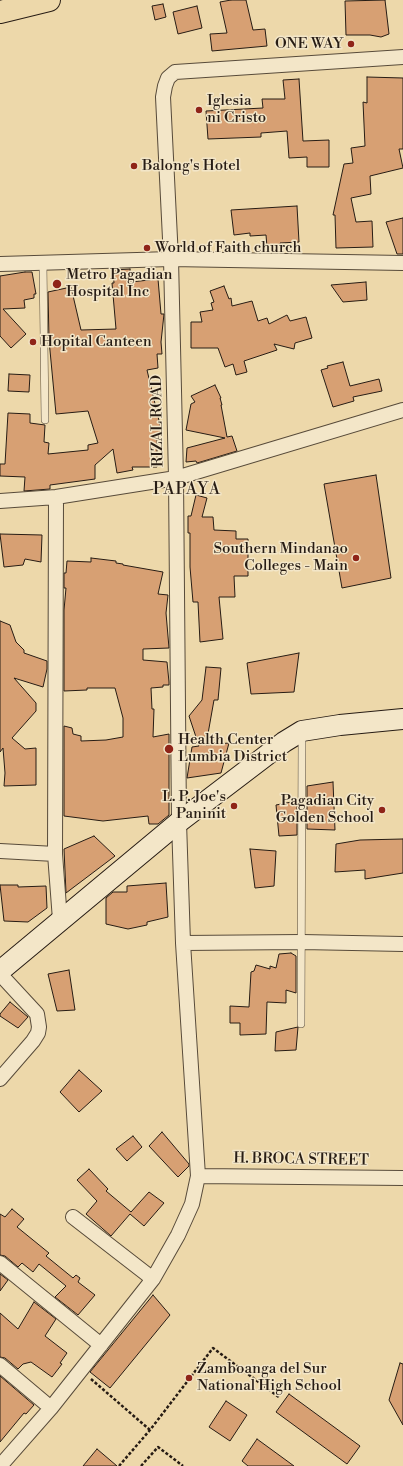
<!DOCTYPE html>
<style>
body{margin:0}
canvas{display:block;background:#edd8aa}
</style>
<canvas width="403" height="1466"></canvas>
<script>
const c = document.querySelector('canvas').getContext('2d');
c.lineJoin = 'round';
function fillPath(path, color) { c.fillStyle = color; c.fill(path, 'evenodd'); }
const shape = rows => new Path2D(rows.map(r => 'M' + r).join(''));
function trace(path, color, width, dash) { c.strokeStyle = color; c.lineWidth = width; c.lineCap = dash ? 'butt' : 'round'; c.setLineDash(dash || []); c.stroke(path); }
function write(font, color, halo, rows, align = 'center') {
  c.font = font + ' "Libre Bodoni",serif'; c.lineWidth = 3; c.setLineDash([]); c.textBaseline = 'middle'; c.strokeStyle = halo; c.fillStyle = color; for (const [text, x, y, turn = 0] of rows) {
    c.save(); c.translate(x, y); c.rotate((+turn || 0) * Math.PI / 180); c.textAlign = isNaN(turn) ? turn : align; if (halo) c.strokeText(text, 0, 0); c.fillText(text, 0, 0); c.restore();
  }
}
const building = shape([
 [231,0,246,0,253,30,265,29,267,46,212,51,210,34,227,33,220,2,231,0],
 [385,0,389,34,381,37,370,35,346,35,345,1,385,0],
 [163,4,166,17,155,20,152,6,163,4],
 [197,6,202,28,178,34,173,12,197,6],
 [367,77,403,78,403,149,399,149,403,168,370,176,371,194,351,198,356,222,372,221,373,247,336,248,335,215,333,215,344,164,353,163,351,148,365,146,363,102,367,103,367,77],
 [299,79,303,141,329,140,329,167,307,167,307,157,289,158,287,131,261,133,261,137,208,139,206,111,263,108,262,99,285,99,283,80,299,79],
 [297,206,299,242,280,243,280,247,267,247,266,235,250,236,250,233,234,235,231,210,297,206],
 [403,218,403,254,397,254,386,222,403,218],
 [130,269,131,282,158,279,161,314,164,314,161,342,162,354,157,354,158,368,147,370,161,429,161,434,157,435,157,467,132,467,133,470,117,473,113,449,95,465,95,479,50,485,50,489,24,491,25,477,0,476,0,464,5,464,8,413,30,414,30,423,45,425,44,442,49,443,48,454,88,450,88,445,98,443,88,411,56,414,49,340,48,292,71,287,81,330,116,329,112,283,114,283,113,270,130,269],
 [25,272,32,272,36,294,34,294,34,298,24,300,25,308,3,309,26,334,11,348,0,336,0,276,25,272],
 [366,282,367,300,343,302,331,285,366,282],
 [224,286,229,299,231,298,232,306,252,301,258,321,267,318,269,324,287,315,290,321,306,317,312,338,295,343,294,349,274,344,277,350,244,361,247,372,236,375,233,364,225,367,218,348,191,348,191,322,202,322,200,312,213,310,211,303,214,302,210,291,224,286],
 [343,362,350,386,379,379,382,391,353,397,354,401,333,407,321,370,328,368,327,366,343,362],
 [9,374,30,375,29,392,8,391,9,374],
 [215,385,221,398,220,398,222,405,221,405,227,437,232,436,237,451,197,463,196,461,186,462,187,448,225,438,186,430,191,404,195,402,191,396,215,385],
 [376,475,391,578,342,588,324,484,376,475],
 [196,495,207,498,202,517,213,517,214,530,236,531,236,539,248,539,248,576,234,576,235,597,219,597,223,639,200,642,198,602,193,602,190,567,190,533,188,533,188,516,191,516,196,495],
 [0,534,42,535,41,562,25,559,23,565,4,567,0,534],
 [91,558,116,561,116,563,123,564,123,565,163,572,158,594,168,595,166,613,169,648,143,649,143,660,167,662,169,682,169,685,163,685,163,687,151,688,152,709,154,709,153,737,169,734,169,815,158,824,149,824,148,816,103,821,64,816,64,726,72,728,73,734,81,736,81,741,106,740,123,737,123,718,115,688,87,688,87,690,64,691,64,610,66,588,64,588,64,573,66,573,67,561,91,562,91,558],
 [0,621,10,625,16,642,24,650,24,653,47,661,47,669,43,687,14,678,36,703,36,711,12,738,25,749,36,748,36,785,4,786,5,773,3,748,0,752,0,621],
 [299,653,294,692,251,694,247,663,299,653],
 [206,667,221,668,218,700,214,700,206,745,229,743,221,773,187,778,192,747,199,746,189,716,202,700,206,667],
 [333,782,335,830,307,829,307,786,333,782],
 [297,801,297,835,279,836,276,805,297,801],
 [94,836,115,856,66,893,64,849,94,836],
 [403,839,403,873,365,879,365,870,335,872,336,844,360,840,403,839],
 [250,849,276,851,274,886,255,888,250,849],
 [166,883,168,917,147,922,147,925,128,929,106,924,106,898,113,892,127,892,127,886,166,883],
 [0,885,18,885,18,887,46,886,47,908,28,922,4,921,0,885],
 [291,953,296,956,296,993,286,990,286,1003,267,1002,266,1034,240,1035,240,1023,230,1023,230,1006,249,1007,251,972,254,971,256,965,270,969,270,966,276,968,279,954,291,953],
 [69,970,75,1010,57,1011,48,974,69,970],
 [10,1002,28,1017,18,1028,0,1016,0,1014,10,1002],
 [298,1027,296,1050,275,1051,276,1032,298,1027],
 [79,1070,102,1091,79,1112,60,1092,79,1070],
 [162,1132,189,1164,189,1166,178,1177,149,1146,162,1132],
 [133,1136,142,1147,127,1161,116,1149,133,1136],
 [89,1169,108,1189,106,1191,131,1212,149,1192,164,1203,144,1226,130,1214,111,1236,86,1214,97,1201,77,1180,89,1169],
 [12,1209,24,1219,17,1227,49,1253,46,1256,73,1278,76,1275,80,1278,78,1282,95,1295,78,1315,55,1297,66,1286,39,1264,33,1272,22,1263,18,1267,5,1256,0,1255,0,1214,5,1217,12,1209],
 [0,1274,8,1280,0,1291,0,1274],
 [153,1295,170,1315,110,1388,90,1372,153,1295],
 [34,1302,56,1319,45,1336,67,1353,60,1363,62,1364,52,1377,31,1362,23,1364,18,1369,5,1358,0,1357,0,1313,18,1329,34,1302],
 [400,1363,403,1364,403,1425,389,1400,400,1363],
 [0,1376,34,1405,26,1414,24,1413,0,1442,0,1376],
 [289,1394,360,1446,347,1464,276,1412,289,1394],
 [226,1401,247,1415,230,1441,209,1427,226,1401],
 [257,1439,294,1466,248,1466,242,1461,257,1439],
 [97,1449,117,1466,83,1466,97,1449]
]);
fillPath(building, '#d7a073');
trace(building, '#271c14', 1);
const lane = shape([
 [43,262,45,420],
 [301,1024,302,735]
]);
const street = shape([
 [0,264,171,259,403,263],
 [56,497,55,854,60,920],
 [0,501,56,497,176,478,403,410],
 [0,851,55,854],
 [183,943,302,942,403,944],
 [0,974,37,1014,39,1027,38,1033,33,1041,0,1079],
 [198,1176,403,1178],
 [73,1217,153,1279],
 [0,1263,101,1345],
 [0,1365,51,1408],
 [0,1466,51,1408,153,1279,178,1235,192,1204,198,1176,183,943,179,822,176,478,171,259,163,97,165,86,168,78,175,72,403,57]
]);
const secondary = shape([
 [0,971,179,822,284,742,302,731,340,725,403,719]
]);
const primary = shape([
 [0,12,49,0]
]);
trace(lane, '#584b3a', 8);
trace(street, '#584b3a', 16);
trace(secondary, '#271c14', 22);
trace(primary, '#271c14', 24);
trace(shape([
 [91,1379,150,1430],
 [119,1466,150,1430,213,1348,280,1398],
 [141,1466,158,1447,183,1466]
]), '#271c14', 2.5, [3, 2]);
trace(lane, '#f3e6c8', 7);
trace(street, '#f3e6c8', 14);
trace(secondary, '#f3e6c8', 20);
trace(primary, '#edd8aa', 22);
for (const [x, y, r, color] of [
 [351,44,4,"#8f2418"],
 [199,110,4,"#8f2418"],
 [134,166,4,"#8f2418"],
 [147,248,4,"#8f2418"],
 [57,284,5,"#8f2418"],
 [33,342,4,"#8f2418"],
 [356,558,4,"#8f2418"],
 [169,749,5,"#8f2418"],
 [234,806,4,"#8f2418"],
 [382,810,4,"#8f2418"],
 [189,1378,4,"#8f2418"]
]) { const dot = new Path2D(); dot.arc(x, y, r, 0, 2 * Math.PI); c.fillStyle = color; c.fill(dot); trace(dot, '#f3e6c8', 1.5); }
write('15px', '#271c14', '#f3e6c8', [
 ["ONE WAY",343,44,"right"],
 ["Iglesia",207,101],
 ["ni Cristo",207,118],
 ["Balong's Hotel",142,166],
 ["World of Faith church",155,248],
 ["Metro Pagadian",66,275],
 ["Hospital Inc",66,292],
 ["Hopital Canteen",41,342],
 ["Southern Mindanao",348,549,"right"],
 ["Colleges - Main",348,566,"right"],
 ["Health Center",178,740],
 ["Lumbia District",178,757],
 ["L. P. Joe's",226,797,"right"],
 ["Paninit",226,814,"right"],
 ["Pagadian City",374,801,"right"],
 ["Golden School",374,818,"right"],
 ["Zamboanga del Sur",197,1369],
 ["National High School",197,1386]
], 'left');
write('15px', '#271c14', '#f3e6c8', [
 ["RIZAL ROAD",158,421,-91],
 ["H. BROCA STREET",301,1160,1]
]);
c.letterSpacing = '1px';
write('16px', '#271c14', '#f3e6c8', [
 ["PAPAYA",187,490]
]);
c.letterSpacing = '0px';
</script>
